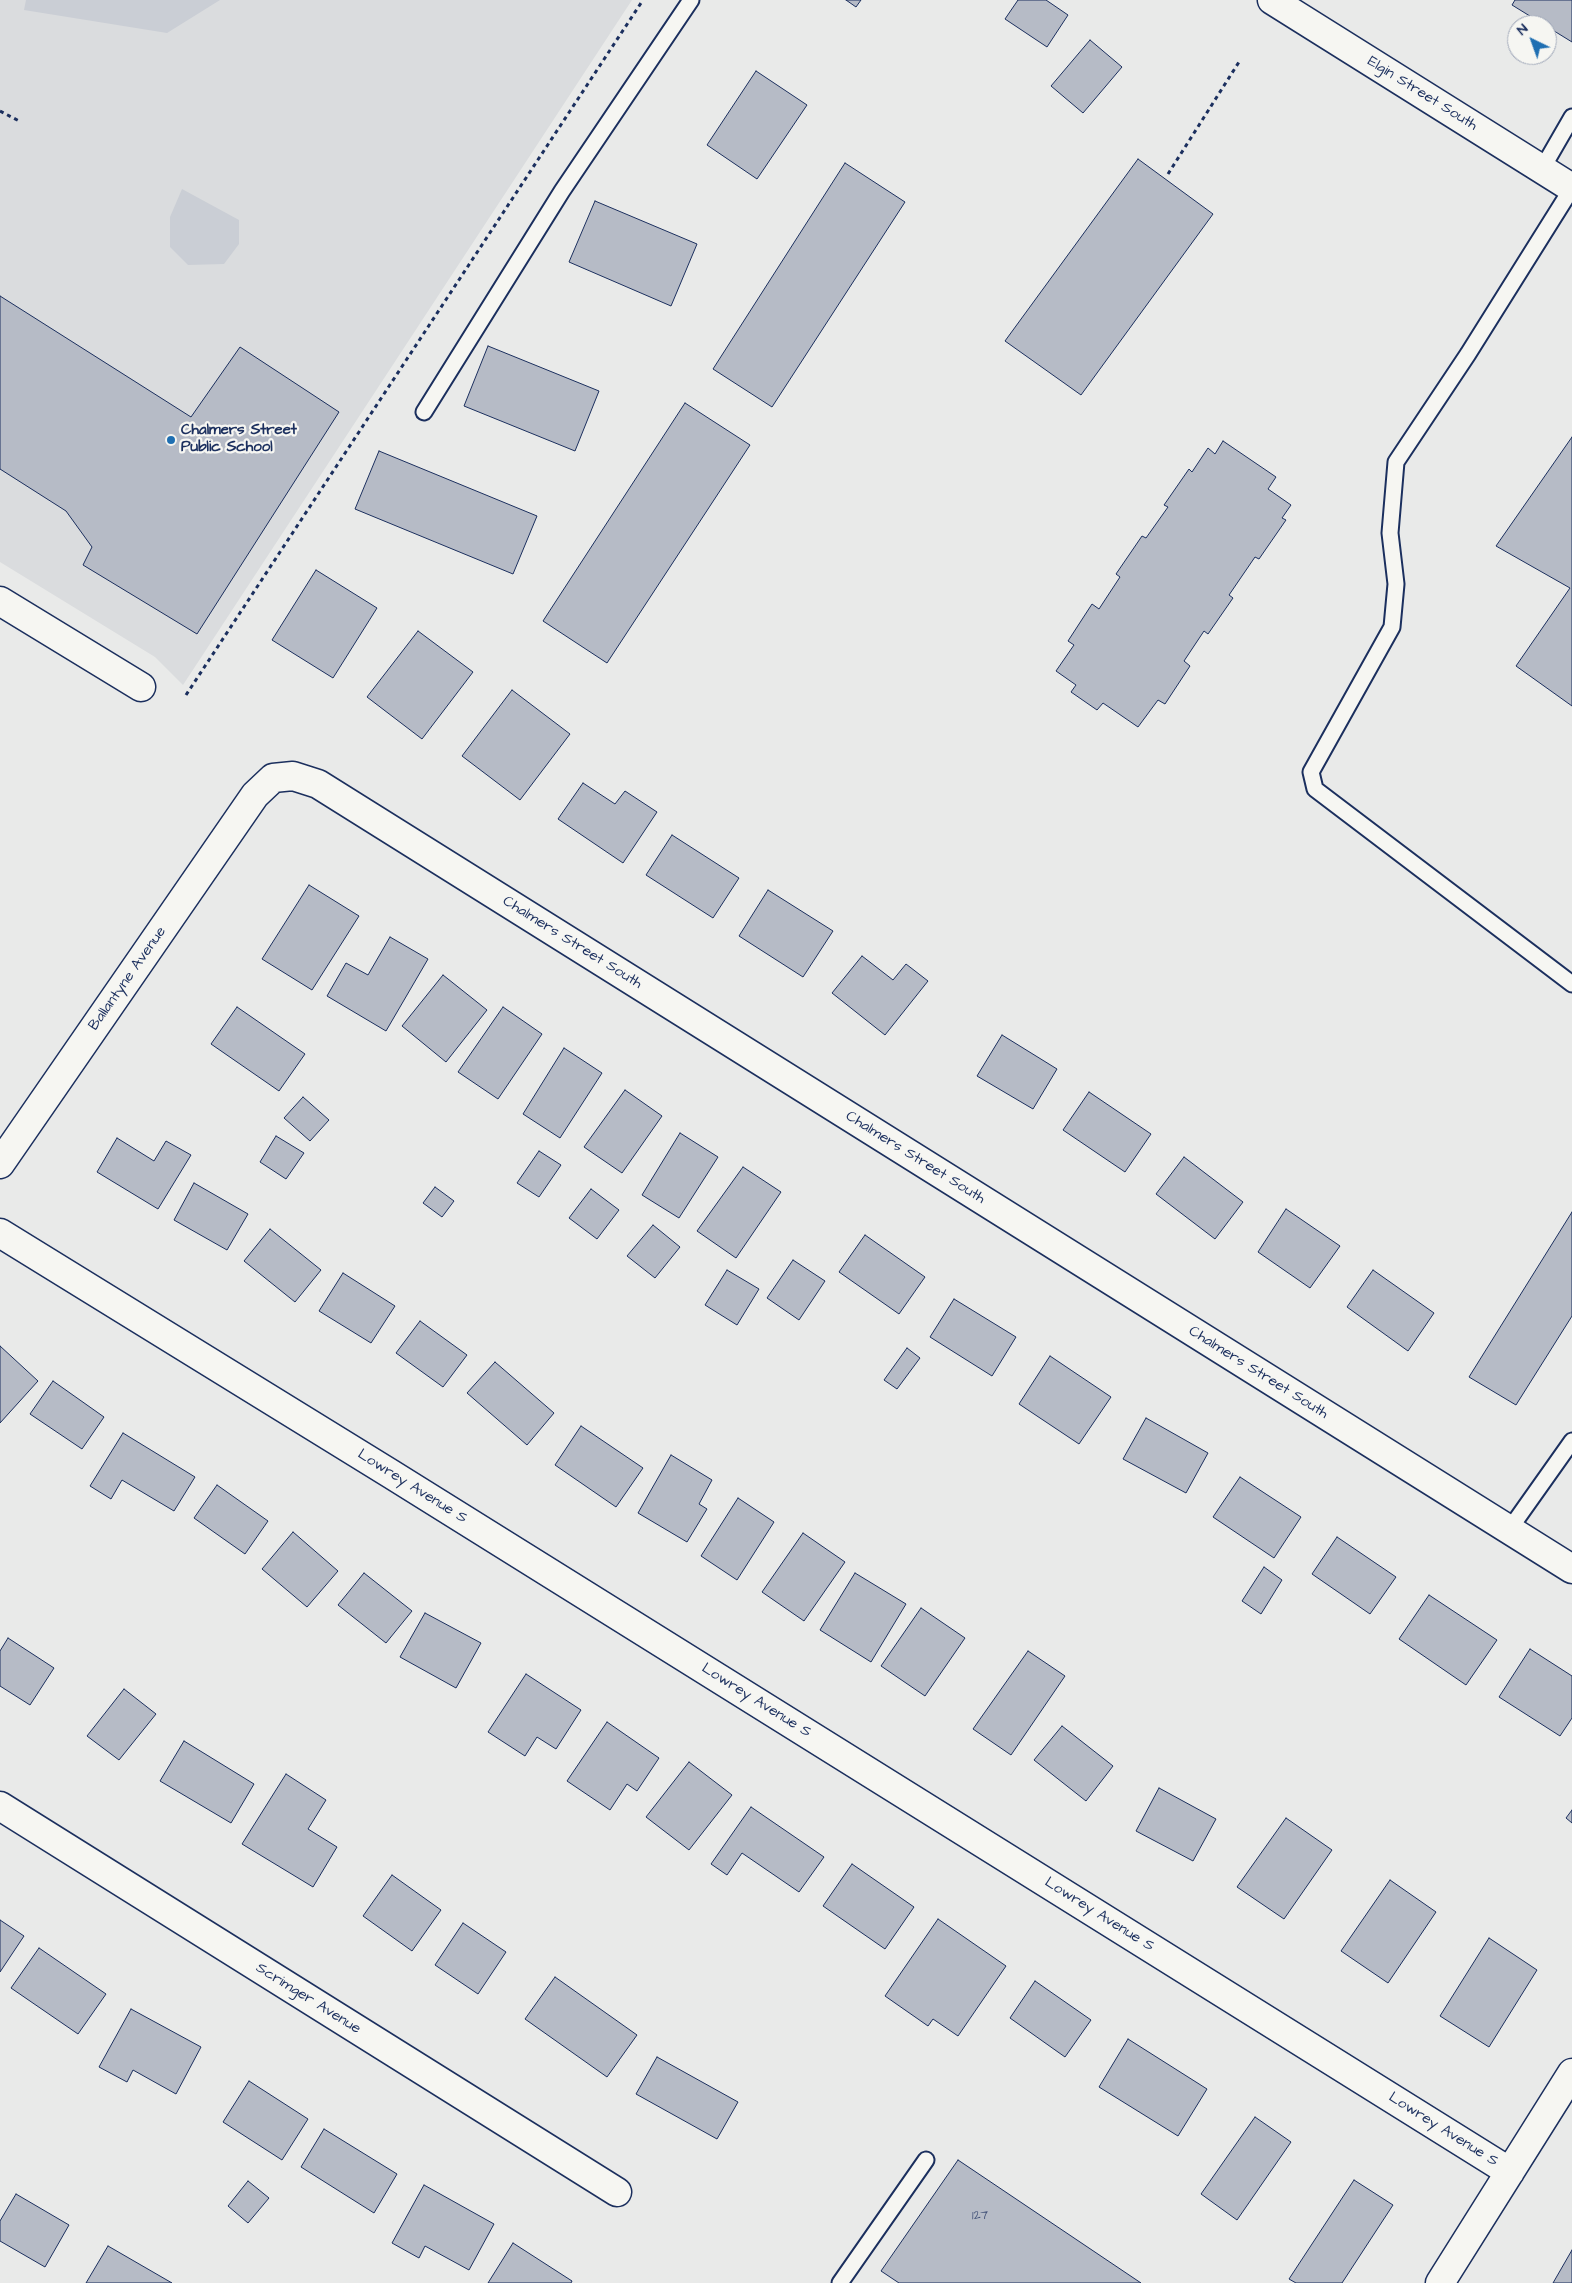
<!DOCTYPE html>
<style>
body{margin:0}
#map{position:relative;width:1572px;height:2283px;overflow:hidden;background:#e9eae9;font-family:"Architects Daughter",sans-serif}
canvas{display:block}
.north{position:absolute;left:1507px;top:15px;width:50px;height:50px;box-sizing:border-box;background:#f6f6f2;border:1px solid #9ea6b7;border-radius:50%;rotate:318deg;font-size:14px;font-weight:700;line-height:20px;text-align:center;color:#1b2f5e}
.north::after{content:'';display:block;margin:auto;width:18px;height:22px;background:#1f6fb2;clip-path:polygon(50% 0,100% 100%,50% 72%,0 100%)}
</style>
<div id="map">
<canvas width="1572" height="2283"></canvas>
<div class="north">N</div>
</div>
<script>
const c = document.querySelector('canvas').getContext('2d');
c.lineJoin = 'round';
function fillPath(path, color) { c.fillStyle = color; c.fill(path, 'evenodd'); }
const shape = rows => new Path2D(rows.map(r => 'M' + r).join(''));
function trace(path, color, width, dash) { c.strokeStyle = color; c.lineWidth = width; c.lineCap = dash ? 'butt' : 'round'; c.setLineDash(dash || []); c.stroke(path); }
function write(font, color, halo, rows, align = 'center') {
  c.font = font + ' "Architects Daughter",sans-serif'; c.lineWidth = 4.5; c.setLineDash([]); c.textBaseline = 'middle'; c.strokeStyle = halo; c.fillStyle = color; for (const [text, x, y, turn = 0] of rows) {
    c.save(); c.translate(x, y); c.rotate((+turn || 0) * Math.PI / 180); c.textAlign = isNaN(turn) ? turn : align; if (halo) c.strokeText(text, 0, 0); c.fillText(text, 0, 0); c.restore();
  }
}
fillPath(shape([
 [0,0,632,0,183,685,155,657,0,562]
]), '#dadcde');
fillPath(shape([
 [26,0,220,0,167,33,24,10],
 [182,189,239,220,239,244,224,264,188,265,170,247,170,217]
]), '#caced5');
const building = shape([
 [846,0,861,0,856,7,846,0],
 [1018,0,1046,0,1068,15,1047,47,1005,19,1018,0],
 [1515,0,1572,0,1572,42,1512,5,1515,0],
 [1090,40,1122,67,1083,113,1051,86,1090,40],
 [756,71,807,105,757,179,707,145,756,71],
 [1138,159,1213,214,1081,395,1005,341,1138,159],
 [845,163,905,202,772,407,713,369,845,163],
 [595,201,697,244,671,306,569,262,595,201],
 [0,296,191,417,240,347,339,412,197,634,83,565,92,547,66,511,0,469,0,296],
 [488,346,599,391,575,451,464,406,488,346],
 [685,403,750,445,607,663,543,621,685,403],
 [1572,437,1572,706,1516,666,1570,588,1496,546,1572,437],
 [1223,441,1276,477,1268,489,1291,505,1282,518,1286,520,1259,559,1255,557,1229,595,1233,598,1208,634,1204,631,1184,661,1190,666,1165,704,1158,700,1138,727,1103,703,1097,710,1071,692,1076,685,1056,671,1074,645,1068,641,1092,604,1099,609,1120,577,1116,574,1142,536,1146,538,1168,507,1164,505,1189,469,1192,472,1208,448,1215,454,1223,441],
 [379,451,537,516,513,574,355,509,379,451],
 [316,570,377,608,333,678,272,640,316,570],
 [418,631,473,672,422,739,367,697,418,631],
 [512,690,570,734,520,800,462,756,512,690],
 [583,783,615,804,625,791,657,812,623,863,558,819,583,783],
 [672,835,739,878,713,918,646,875,672,835],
 [309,885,359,916,312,990,262,959,309,885],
 [768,890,833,931,803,977,739,936,768,890],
 [390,937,428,959,386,1031,327,996,346,963,368,975,390,937],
 [862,956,893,980,906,964,928,981,885,1035,832,993,862,956],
 [443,975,487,1010,446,1062,402,1026,443,975],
 [237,1007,305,1054,279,1091,211,1044,237,1007],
 [503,1007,542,1034,498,1099,458,1072,503,1007],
 [1002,1035,1057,1069,1033,1109,977,1076,1002,1035],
 [564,1048,602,1073,560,1138,523,1114,564,1048],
 [625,1090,662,1116,622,1173,584,1147,625,1090],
 [1089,1092,1151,1134,1125,1172,1063,1130,1089,1092],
 [303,1097,329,1120,310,1141,284,1118,303,1097],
 [680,1133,718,1157,679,1218,642,1195,680,1133],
 [276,1136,304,1153,286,1179,260,1162,276,1136],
 [117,1138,154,1161,166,1141,191,1155,158,1209,97,1172,117,1138],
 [539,1151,561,1165,539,1197,517,1183,539,1151],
 [1184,1157,1243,1202,1215,1239,1156,1194,1184,1157],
 [743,1167,781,1192,736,1258,697,1231,743,1167],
 [194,1183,248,1214,227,1250,174,1220,194,1183],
 [435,1187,454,1201,442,1217,423,1203,435,1187],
 [591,1189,619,1210,597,1239,569,1218,591,1189],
 [1286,1209,1340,1246,1310,1288,1258,1252,1286,1209],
 [1572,1212,1572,1316,1516,1405,1469,1377,1572,1212],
 [653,1225,680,1247,655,1278,627,1256,653,1225],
 [270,1229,321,1270,295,1302,244,1261,270,1229],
 [865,1235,925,1277,899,1314,839,1272,865,1235],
 [793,1260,825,1281,799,1320,767,1298,793,1260],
 [727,1270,759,1289,737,1325,705,1305,727,1270],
 [1373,1270,1434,1313,1408,1351,1347,1307,1373,1270],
 [343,1273,395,1306,371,1343,319,1311,343,1273],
 [954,1299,1016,1337,992,1376,930,1337,954,1299],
 [420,1321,467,1355,443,1387,396,1353,420,1321],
 [0,1346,38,1381,0,1423,0,1346],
 [907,1348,920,1358,897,1389,884,1380,907,1348],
 [1050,1356,1111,1397,1079,1444,1019,1404,1050,1356],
 [495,1362,554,1413,527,1445,467,1393,495,1362],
 [53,1381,104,1417,82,1449,30,1414,53,1381],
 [1146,1418,1208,1453,1186,1493,1123,1459,1146,1418],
 [581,1426,643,1468,616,1507,555,1465,581,1426],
 [123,1433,195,1477,174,1511,122,1480,111,1499,90,1486,123,1433],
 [671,1455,712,1480,699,1504,707,1509,687,1542,638,1513,671,1455],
 [1240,1477,1301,1517,1274,1558,1213,1517,1240,1477],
 [217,1485,268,1521,245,1554,194,1518,217,1485],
 [738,1498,774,1522,737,1580,701,1556,738,1498],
 [293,1532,338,1571,307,1607,262,1569,293,1532],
 [803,1533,845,1562,804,1621,762,1592,803,1533],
 [1337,1537,1396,1577,1370,1614,1312,1574,1337,1537],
 [1264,1567,1282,1580,1261,1614,1242,1601,1264,1567],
 [364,1573,412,1611,386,1643,338,1605,364,1573],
 [855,1573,906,1604,871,1662,820,1630,855,1573],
 [1429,1595,1497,1640,1466,1685,1399,1639,1429,1595],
 [921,1608,965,1638,925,1696,881,1666,921,1608],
 [425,1613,481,1643,456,1688,400,1657,425,1613],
 [8,1638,54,1668,30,1705,0,1686,0,1651,8,1638],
 [1530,1649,1572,1676,1572,1718,1560,1736,1499,1697,1530,1649],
 [1028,1651,1065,1676,1011,1755,973,1729,1028,1651],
 [526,1674,581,1710,556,1749,537,1737,525,1756,488,1732,526,1674],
 [124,1689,156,1714,119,1760,87,1736,124,1689],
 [607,1722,659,1758,637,1791,627,1784,610,1810,567,1781,607,1722],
 [1062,1726,1113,1766,1086,1801,1034,1760,1062,1726],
 [184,1741,254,1784,231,1823,160,1781,184,1741],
 [689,1762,732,1795,689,1850,646,1817,689,1762],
 [286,1774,326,1800,308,1829,337,1847,313,1887,242,1844,286,1774],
 [1159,1788,1216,1819,1193,1861,1136,1831,1159,1788],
 [751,1807,824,1857,799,1892,742,1853,727,1875,711,1864,751,1807],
 [1572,1810,1572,1823,1566,1818,1572,1810],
 [1286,1818,1332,1850,1284,1919,1237,1887,1286,1818],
 [852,1864,914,1907,885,1949,823,1906,852,1864],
 [392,1875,441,1910,412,1951,363,1916,392,1875],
 [1390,1880,1436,1912,1388,1983,1341,1951,1390,1880],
 [938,1919,1006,1966,958,2036,933,2019,928,2026,885,1996,938,1919],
 [0,1920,24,1936,0,1972,0,1920],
 [463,1923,506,1952,478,1994,435,1965,463,1923],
 [1489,1938,1537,1970,1489,2047,1440,2016,1489,1938],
 [39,1948,106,1994,78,2034,11,1988,39,1948],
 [555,1977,637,2035,607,2077,525,2019,555,1977],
 [1035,1981,1091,2020,1065,2057,1010,2018,1035,1981],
 [131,2009,201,2047,176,2094,133,2070,127,2082,99,2067,131,2009],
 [1128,2039,1207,2089,1178,2136,1099,2087,1128,2039],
 [657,2057,738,2102,717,2139,636,2094,657,2057],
 [249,2081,308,2119,282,2160,223,2122,249,2081],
 [1255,2117,1291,2142,1237,2220,1201,2194,1255,2117],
 [324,2129,397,2174,374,2213,301,2167,324,2129],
 [958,2160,1141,2283,899,2283,881,2271,958,2160],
 [1354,2180,1393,2205,1342,2283,1296,2283,1289,2279,1354,2180],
 [248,2181,269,2198,248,2223,228,2206,248,2181],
 [424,2185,494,2224,469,2270,425,2246,419,2258,392,2243,424,2185],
 [16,2194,69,2225,45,2267,0,2241,0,2221,16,2194],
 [513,2243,572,2281,571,2283,488,2283,513,2243],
 [108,2246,172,2283,86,2283,108,2246],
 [1572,2250,1572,2283,1553,2283,1572,2250]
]);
fillPath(building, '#b6bbc6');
trace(building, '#1b2f5e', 1);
const service = shape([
 [1542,169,1572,117],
 [1572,188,1468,354,1396,462,1390,533,1396,584,1392,627,1311,772,1315,789,1572,984],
 [424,412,562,191,691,0],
 [1509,1530,1572,1441],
 [840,2283,926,2160]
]);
const minor = shape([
 [0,601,141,687],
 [0,1164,255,795,273,778,293,776,318,784,1572,1569],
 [0,1233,391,1474,1510,2172],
 [0,1806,617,2192],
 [1440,2283,1572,2073]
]);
const tertiary = shape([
 [1272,0,1572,188]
]);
trace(service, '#1b2f5e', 19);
trace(minor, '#1b2f5e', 31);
trace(tertiary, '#1b2f5e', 31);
trace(shape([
 [0,111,21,122],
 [1168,174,1239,62],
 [186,695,643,0]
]), '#1b2f5e', 3, [4, 4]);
trace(service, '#f6f6f2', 15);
trace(minor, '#f6f6f2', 28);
trace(tertiary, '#f6f6f2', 28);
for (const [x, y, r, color] of [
 [171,440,5,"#1f6fb2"]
]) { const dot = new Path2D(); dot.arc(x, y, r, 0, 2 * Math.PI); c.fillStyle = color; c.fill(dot); trace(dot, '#f6f6f2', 2); }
write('12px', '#425278', null, [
 ["127",980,2216]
]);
write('15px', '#1b2f5e', '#f6f6f2', [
 ["Elgin Street South",1422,94,32],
 ["Chalmers Street South",572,943,32],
 ["Ballantyne Avenue",128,979,-55],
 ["Chalmers Street South",915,1158,32],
 ["Chalmers Street South",1258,1373,32],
 ["Lowrey Avenue S",412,1487,32],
 ["Lowrey Avenue S",756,1701,32],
 ["Lowrey Avenue S",1099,1915,32],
 ["Scrimger Avenue",308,1999,32],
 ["Lowrey Avenue S",1443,2130,32]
]);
write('bold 15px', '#1b2f5e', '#f6f6f2', [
 ["Chalmers Street",181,431],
 ["Public School",181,448]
], 'left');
</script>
